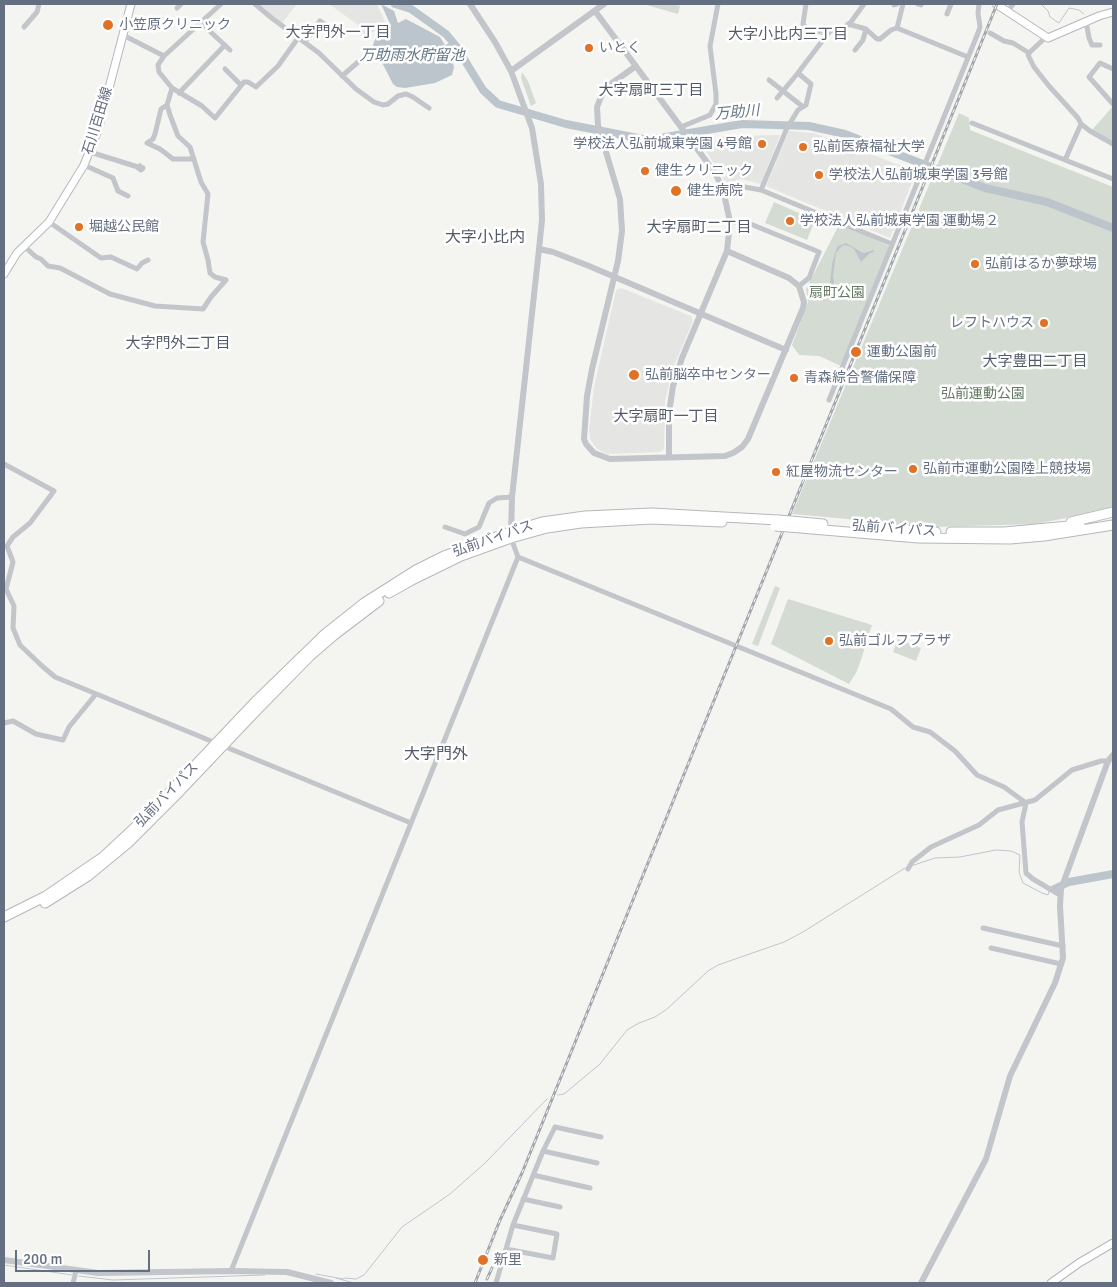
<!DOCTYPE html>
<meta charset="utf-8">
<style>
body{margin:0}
#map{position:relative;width:1117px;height:1287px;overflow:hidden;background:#f4f5f1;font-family:Signika,sans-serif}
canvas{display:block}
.frame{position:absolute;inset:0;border:5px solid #646f82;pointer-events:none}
.scale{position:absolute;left:15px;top:1250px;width:135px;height:22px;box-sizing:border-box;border:2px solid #646f82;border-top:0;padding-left:6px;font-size:15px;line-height:18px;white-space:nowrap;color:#646f82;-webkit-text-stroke:4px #fff;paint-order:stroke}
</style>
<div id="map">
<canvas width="1117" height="1287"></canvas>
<div class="frame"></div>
<div class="scale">200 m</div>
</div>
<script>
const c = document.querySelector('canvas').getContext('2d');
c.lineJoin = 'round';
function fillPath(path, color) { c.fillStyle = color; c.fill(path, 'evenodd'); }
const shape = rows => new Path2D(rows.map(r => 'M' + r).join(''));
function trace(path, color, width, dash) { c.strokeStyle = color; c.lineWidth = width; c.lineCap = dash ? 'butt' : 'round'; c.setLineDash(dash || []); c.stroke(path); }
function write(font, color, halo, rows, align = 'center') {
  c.font = font + ' Signika,"Noto Sans JP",sans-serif'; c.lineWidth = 5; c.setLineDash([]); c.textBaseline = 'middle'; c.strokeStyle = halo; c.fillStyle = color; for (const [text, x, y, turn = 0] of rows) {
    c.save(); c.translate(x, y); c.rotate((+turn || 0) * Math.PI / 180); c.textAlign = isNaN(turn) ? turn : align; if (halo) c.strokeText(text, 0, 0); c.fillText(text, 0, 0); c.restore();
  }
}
fillPath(shape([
 [259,4,297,4,282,23],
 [329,4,377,4,386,24,365,37,358,25],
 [789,131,813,133,851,146,916,172,890,238,766,186],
 [780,135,761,184,740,179,726,183,704,148,723,136],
 [621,288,691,316,693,321,674,366,670,380,665,401,664,449,660,452,607,454,597,449,590,439,589,430,594,387,616,290]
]), '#e5e5e4');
fillPath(shape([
 [643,4,672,4,680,6,678,14],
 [522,72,528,81,536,103,531,106,521,78],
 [1113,106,1113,142,1092,130],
 [959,113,969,118,970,130,1113,187,1113,509,1035,524,935,527,792,514],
 [774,202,815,220,807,240,765,223],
 [840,223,889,246,841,366,819,356,799,355,792,345,808,302,806,289],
 [775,586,780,588,758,646,752,644],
 [788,599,872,625,861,660,856,673,849,684,771,644],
 [898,639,921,648,916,661,893,652]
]), '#d4dbd2');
fillPath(shape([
 [381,4,394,11,398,23,406,19,440,37,445,45,450,43,456,53,451,56,454,67,452,75,435,83,405,88,397,87,393,84,373,45,377,34,391,26],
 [846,243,861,252,864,253,874,250,874,252,870,253,861,262,854,249,849,246,844,245,840,248,836,253,833,277,834,282,831,290,825,294,812,293,813,288,822,291,828,288,830,284,832,264,836,250,838,246]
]), '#bdc5cc');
trace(shape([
 [1041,4,1048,11,1050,17,1059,23,1069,8,1079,10,1084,14],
 [813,32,824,35],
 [911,866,935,858,960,857,996,850,1011,851,1020,855,1019,872,1023,883,1042,893,1048,895,1049,891],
 [558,1095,564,1094,600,1064,627,1030,639,1023,655,1017,667,1009,708,971,718,965,784,942,803,932,905,868],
 [4,1265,72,1275],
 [316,1274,343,1279,345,1278,356,1279,364,1275,402,1227,450,1194,485,1163,547,1099],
 [79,1276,113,1280,265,1275],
 [336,1278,354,1283]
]), '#bdc5cc', 1);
trace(shape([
 [395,4,411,9,446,34,456,46,483,90,498,104,566,124,648,140,742,124,809,126,845,134,985,188,1047,202,1113,228],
 [1054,889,1069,882,1113,874]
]), '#bdc5cc', 8);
const secondary = shape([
 [996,4,1048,38,1099,16,1113,12],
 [4,274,17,253,49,222,84,165,98,130,131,4],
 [1051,1283,1079,1263,1113,1243]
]);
const trunk = shape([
 [791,521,823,524],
 [1071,522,1113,512],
 [789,527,918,538,1010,539,1044,536,1113,525],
 [864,527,936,532],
 [951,532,1004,532,1080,525],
 [389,593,412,580,461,556,511,538,547,528,581,523,651,519,722,522],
 [45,903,88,876,128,843,180,791,258,709,311,655,333,636,379,601],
 [4,917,46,896,103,857,147,816,255,702,325,634,364,603,416,570,444,556,510,532,542,522,585,516,652,513,778,520]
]);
trace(secondary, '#b4b8be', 9);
trace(trunk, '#b5b7bb', 11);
trace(shape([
 [221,4,164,56,158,65,159,72,172,88,202,106,215,118,244,82,248,82,256,87,278,66,298,38],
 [255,4,273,19,319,53,356,89,374,102,383,105,388,104,398,96,406,94,413,97,429,108],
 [806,4,803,24,807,29,829,32],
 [918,4,921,5],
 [894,5,897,4],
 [177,8,181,4],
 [1008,11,1013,4],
 [947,14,951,4],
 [1086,21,1089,38,1092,45,1100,45],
 [200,22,230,50],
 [848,24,866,29,877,39,880,39,891,30,897,28,968,57],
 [24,27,37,12,39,4],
 [897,28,903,4],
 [990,33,1004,41,1013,43,1029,53],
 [123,35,164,56],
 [1046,37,1030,52,1028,55,1034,67,1049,86,1078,118,1081,124,1090,131,1113,144],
 [305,42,320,21,340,35],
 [855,50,863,40,866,29],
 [225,69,241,85],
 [1113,69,1100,63,1089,77,1113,104],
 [342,76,371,51],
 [769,80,802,106],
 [172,88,167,105,170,115,178,136,190,147,201,182,208,194,203,242,208,260,210,273,215,277,226,280],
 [179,93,225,45],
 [777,98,798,73],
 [167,105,161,109,155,134,153,139,147,143,160,149,173,159,194,159],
 [972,123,1113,179],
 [681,127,710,115,716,104,716,94,710,46,718,4],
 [90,152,138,167],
 [1065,160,1081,124],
 [84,165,113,178,118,191,128,196],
 [140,166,143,168,141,170,138,168,140,166],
 [723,189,739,186,761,190,892,244],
 [761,190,787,128,798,110,806,105,811,84,798,73,829,32,836,28,844,28,851,22,864,4],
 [49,222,101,258,111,257,137,269,142,263,148,260],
 [730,222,748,223,819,252,809,278,799,286],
 [24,246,36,257,41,259,48,266,60,268,110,294,155,306,203,309,211,297,226,280],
 [829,400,978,33,980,27,978,13,979,4],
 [4,464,54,491,30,523,13,537,7,546,13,562,6,589,14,606,13,628,20,645,41,665,55,677,411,823],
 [445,527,465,534,479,527,489,503,497,498,512,497],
 [518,557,891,709,913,727,930,732,955,751,977,775,1004,787,1026,803],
 [4,723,13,721,36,734,63,740,69,727,96,694],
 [1026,803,1022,822,1026,873,1033,879,1060,895],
 [908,869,912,862,931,847,979,825,998,810,1035,800,1072,770,1101,761,1108,761],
 [983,928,1063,946],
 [991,948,1061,964],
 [543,1151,597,1163],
 [533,1175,590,1188],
 [523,1199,560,1207],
 [506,1249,553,1258,557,1234,513,1225],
 [231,1271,518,557,511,538],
 [73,1283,76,1271],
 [496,1283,513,1225,543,1151,555,1127,601,1137]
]), '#c2c5c9', 5);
trace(shape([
 [470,4,495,42,511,71,532,128,541,184,542,220,539,249,512,497,511,535],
 [595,11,715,173,723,189,730,222,727,251,682,358,673,386,669,413,669,457],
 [636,66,608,86,601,97,597,107,598,125,620,199,622,231,618,261,592,369,587,396,584,439,586,444,594,453,610,459,725,456,733,453,742,447,748,439,803,308,804,302,799,286,789,278,727,251],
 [511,71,604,4],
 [539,249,553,252,589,266,786,350],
 [4,1260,98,1273,231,1271,287,1272,331,1283],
 [921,1283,986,1159,1010,1076,1055,983,1063,958,1060,906,1061,889,1108,761,1113,755]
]), '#c2c5c9', 6);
trace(secondary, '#fff', 7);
trace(trunk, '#fff', 9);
const rail = shape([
 [487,1279,492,1268],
 [475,1283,500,1220,522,1173,997,4]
]);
trace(rail, '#a3a7ae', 3);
trace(rail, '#fff', 1, [4]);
const trunkBridge = shape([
 [778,520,791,521],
 [775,526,789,527]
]);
trace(trunkBridge, '#b5b7bb', 11, []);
trace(trunkBridge, '#fff', 9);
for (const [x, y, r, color] of [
 [108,25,6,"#e17124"],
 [589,48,5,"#e17124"],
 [762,144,5,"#e17124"],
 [803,147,5,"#e17124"],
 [645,171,5,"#e17124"],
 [819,175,5,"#e17124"],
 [676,191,6,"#e17124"],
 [790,221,5,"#e17124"],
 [79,227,5,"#e17124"],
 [975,264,5,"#e17124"],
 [1044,323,5,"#e17124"],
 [856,352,6,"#e17124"],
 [634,375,6,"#e17124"],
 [794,378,5,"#e17124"],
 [913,469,5,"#e17124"],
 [776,472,5,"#e17124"],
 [829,641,5,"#e17124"],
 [483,1260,6,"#e17124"]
]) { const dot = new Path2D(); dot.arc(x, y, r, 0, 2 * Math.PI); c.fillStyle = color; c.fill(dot); trace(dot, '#fff', 2); }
write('14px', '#646f82', '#fff', [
 ["小笠原クリニック",119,25],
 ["いとく",599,48],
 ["学校法人弘前城東学園 4号館",752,144,"right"],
 ["弘前医療福祉大学",813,147],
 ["健生クリニック",655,171],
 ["学校法人弘前城東学園 3号館",829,175],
 ["健生病院",687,191],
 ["学校法人弘前城東学園 運動場２",800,221],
 ["堀越公民館",89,227],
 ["弘前はるか夢球場",985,264],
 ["レフトハウス",1034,323,"right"],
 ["運動公園前",867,352],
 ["弘前脳卒中センター",645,375],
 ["青森綜合警備保障",804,378],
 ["弘前市運動公園陸上競技場",923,469],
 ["紅屋物流センター",786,472],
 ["弘前ゴルフプラザ",839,641],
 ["新里",494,1260]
], 'left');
write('14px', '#646f82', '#fff', [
 ["石川百田線",98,121,-73],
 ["弘前バイパス",894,529,4],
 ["弘前バイパス",493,539,-19],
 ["弘前バイパス",167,795,-46]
]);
write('14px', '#637962', '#fff', [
 ["扇町公園",837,293],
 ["弘前運動公園",983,394]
]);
write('15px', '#515a67', '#fff', [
 ["大字門外一丁目",338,33],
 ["大字小比内三丁目",788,35],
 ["大字扇町三丁目",651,91],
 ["大字扇町二丁目",699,228],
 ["大字門外二丁目",178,344],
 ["大字豊田二丁目",1035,362],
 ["大字扇町一丁目",666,417]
]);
write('italic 15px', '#647785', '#fff', [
 ["万助雨水貯留池",412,56],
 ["万助川",737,113,-5]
]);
write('16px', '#515a67', '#fff', [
 ["大字小比内",485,238],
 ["大字門外",436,755]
]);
</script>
